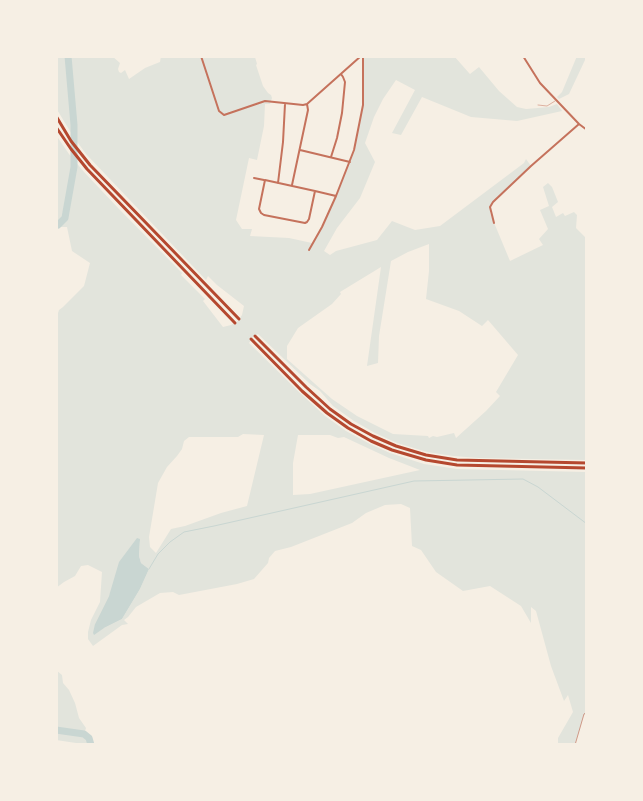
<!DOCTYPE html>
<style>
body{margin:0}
#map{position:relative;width:643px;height:801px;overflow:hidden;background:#f6efe4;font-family:Jost,sans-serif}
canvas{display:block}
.frame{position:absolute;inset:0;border:58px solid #f6efe4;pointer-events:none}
</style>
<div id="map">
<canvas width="643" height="801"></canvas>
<div class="frame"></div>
</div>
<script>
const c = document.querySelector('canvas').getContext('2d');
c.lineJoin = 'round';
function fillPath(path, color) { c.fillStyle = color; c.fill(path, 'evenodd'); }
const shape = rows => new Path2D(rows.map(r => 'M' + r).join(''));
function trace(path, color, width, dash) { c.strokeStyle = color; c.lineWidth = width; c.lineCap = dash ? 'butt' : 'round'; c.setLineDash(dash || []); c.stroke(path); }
fillPath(shape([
 [56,56,112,56,120,63,118,69,119,72,121,73,125,70,129,79,145,68,160,62,161,56,258,56,255,57,257,64,256,65,263,86,268,93,271,95,272,98,270,104,265,104,264,126,257,160,249,158,236,220,242,229,252,229,250,236,289,238,312,243,322,227,336,196,354,150,363,105,363,56,454,56,469,73,470,74,479,67,499,91,517,107,526,109,549,107,557,104,562,111,517,121,471,117,422,97,401,135,392,133,415,90,396,80,383,99,374,117,365,143,375,162,360,198,337,228,324,251,330,255,336,251,377,240,392,221,415,230,440,226,524,163,526,159,531,166,493,202,490,207,490,213,510,261,543,245,539,239,548,229,540,210,549,206,543,187,548,183,552,187,558,202,552,207,556,217,563,213,565,216,574,212,577,215,576,228,587,239,587,460,479,458,453,456,427,452,397,443,375,433,354,421,333,406,320,391,310,384,258,334,253,337,249,343,300,393,325,416,346,431,370,444,390,453,424,464,457,469,587,472,587,712,584,715,575,745,558,745,558,738,573,712,568,695,564,701,551,666,536,611,531,607,531,623,521,606,490,586,463,591,436,572,421,550,412,546,410,508,401,504,385,505,366,513,352,523,291,547,275,551,269,558,268,563,254,579,237,584,179,595,173,592,160,593,136,607,128,617,124,620,128,624,122,625,93,646,88,639,88,632,91,620,100,602,102,572,88,565,81,566,75,576,64,582,56,588,56,314,58,313,59,310,63,307,84,286,90,263,72,251,67,227,59,227,58,225,56,226,56,135,69,154,84,172,119,209,182,273,181,275,205,299,203,301,223,327,231,325,238,321,242,315,244,306,217,285,208,276,206,280,86,154,73,136,56,108],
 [429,244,429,271,426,299,459,311,482,326,488,320,518,355,496,392,500,396,486,411,456,438,454,433,437,437,433,436,429,438,428,436,393,434,357,416,332,399,287,359,287,346,298,328,332,304,341,294,340,292,381,267,367,366,378,363,379,336,391,261,408,252],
 [243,434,264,435,247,506,221,513,185,526,171,529,156,553,150,547,149,537,158,483,167,467,177,456,182,449,184,441,189,437,238,437],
 [298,435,330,435,338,438,344,437,389,458,420,470,310,494,293,495,293,463],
 [140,540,139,556,141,563,149,569,140,589,122,619,104,628,95,624,109,596],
 [577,56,586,56,585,60,569,94,559,99,557,97,562,92],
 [56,670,62,675,63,683,69,690,75,703,79,718,86,728,84,734,89,742,89,745,78,745,76,743,56,740]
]), '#e2e4dc');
fillPath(shape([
 [137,538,140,539,139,556,141,563,149,569,140,589,122,619,104,628,94,635,93,633,95,624,109,596,119,562]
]), '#c9d6d2');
trace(shape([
 [149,569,158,554,170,542,184,532,214,526,414,481,523,479,538,487,587,524]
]), '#c9d6d2', 1);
trace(shape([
 [58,225,65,218,66,212,74,167,74,125,68,56],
 [56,730,84,734,89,738,91,745]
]), '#c9d6d2', 7);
trace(shape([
 [575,745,584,714,587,712]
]), '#b5482f', 0.5);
trace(shape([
 [538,105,547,106,555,101]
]), '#c5725c', 0.5);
trace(shape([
 [201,56,219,111,224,115,265,101,303,105,307,104,361,56],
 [523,56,540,83,579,124,587,130],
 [56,142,56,165],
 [300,150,350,162],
 [331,157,337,138,342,113,345,82,343,77,341,74],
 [254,178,264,180],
 [265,180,315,191,309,219,307,222,305,223,264,215,261,213,259,209,265,180],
 [278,183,283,142,285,104],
 [292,185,308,110,307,104],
 [315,191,336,196],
 [494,223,490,207,493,202,531,166,579,124],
 [309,250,322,227,336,196,354,150,363,105,363,56]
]), '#c5725c', 2);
trace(shape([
 [56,116,71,141,90,165,239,319],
 [56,127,71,149,87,169,235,323],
 [255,336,306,387,330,409,351,424,373,436,396,446,426,455,457,460,587,463],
 [251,339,302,391,327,413,348,428,371,441,392,450,426,460,457,465,587,468]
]), '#b5482f', 3);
</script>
